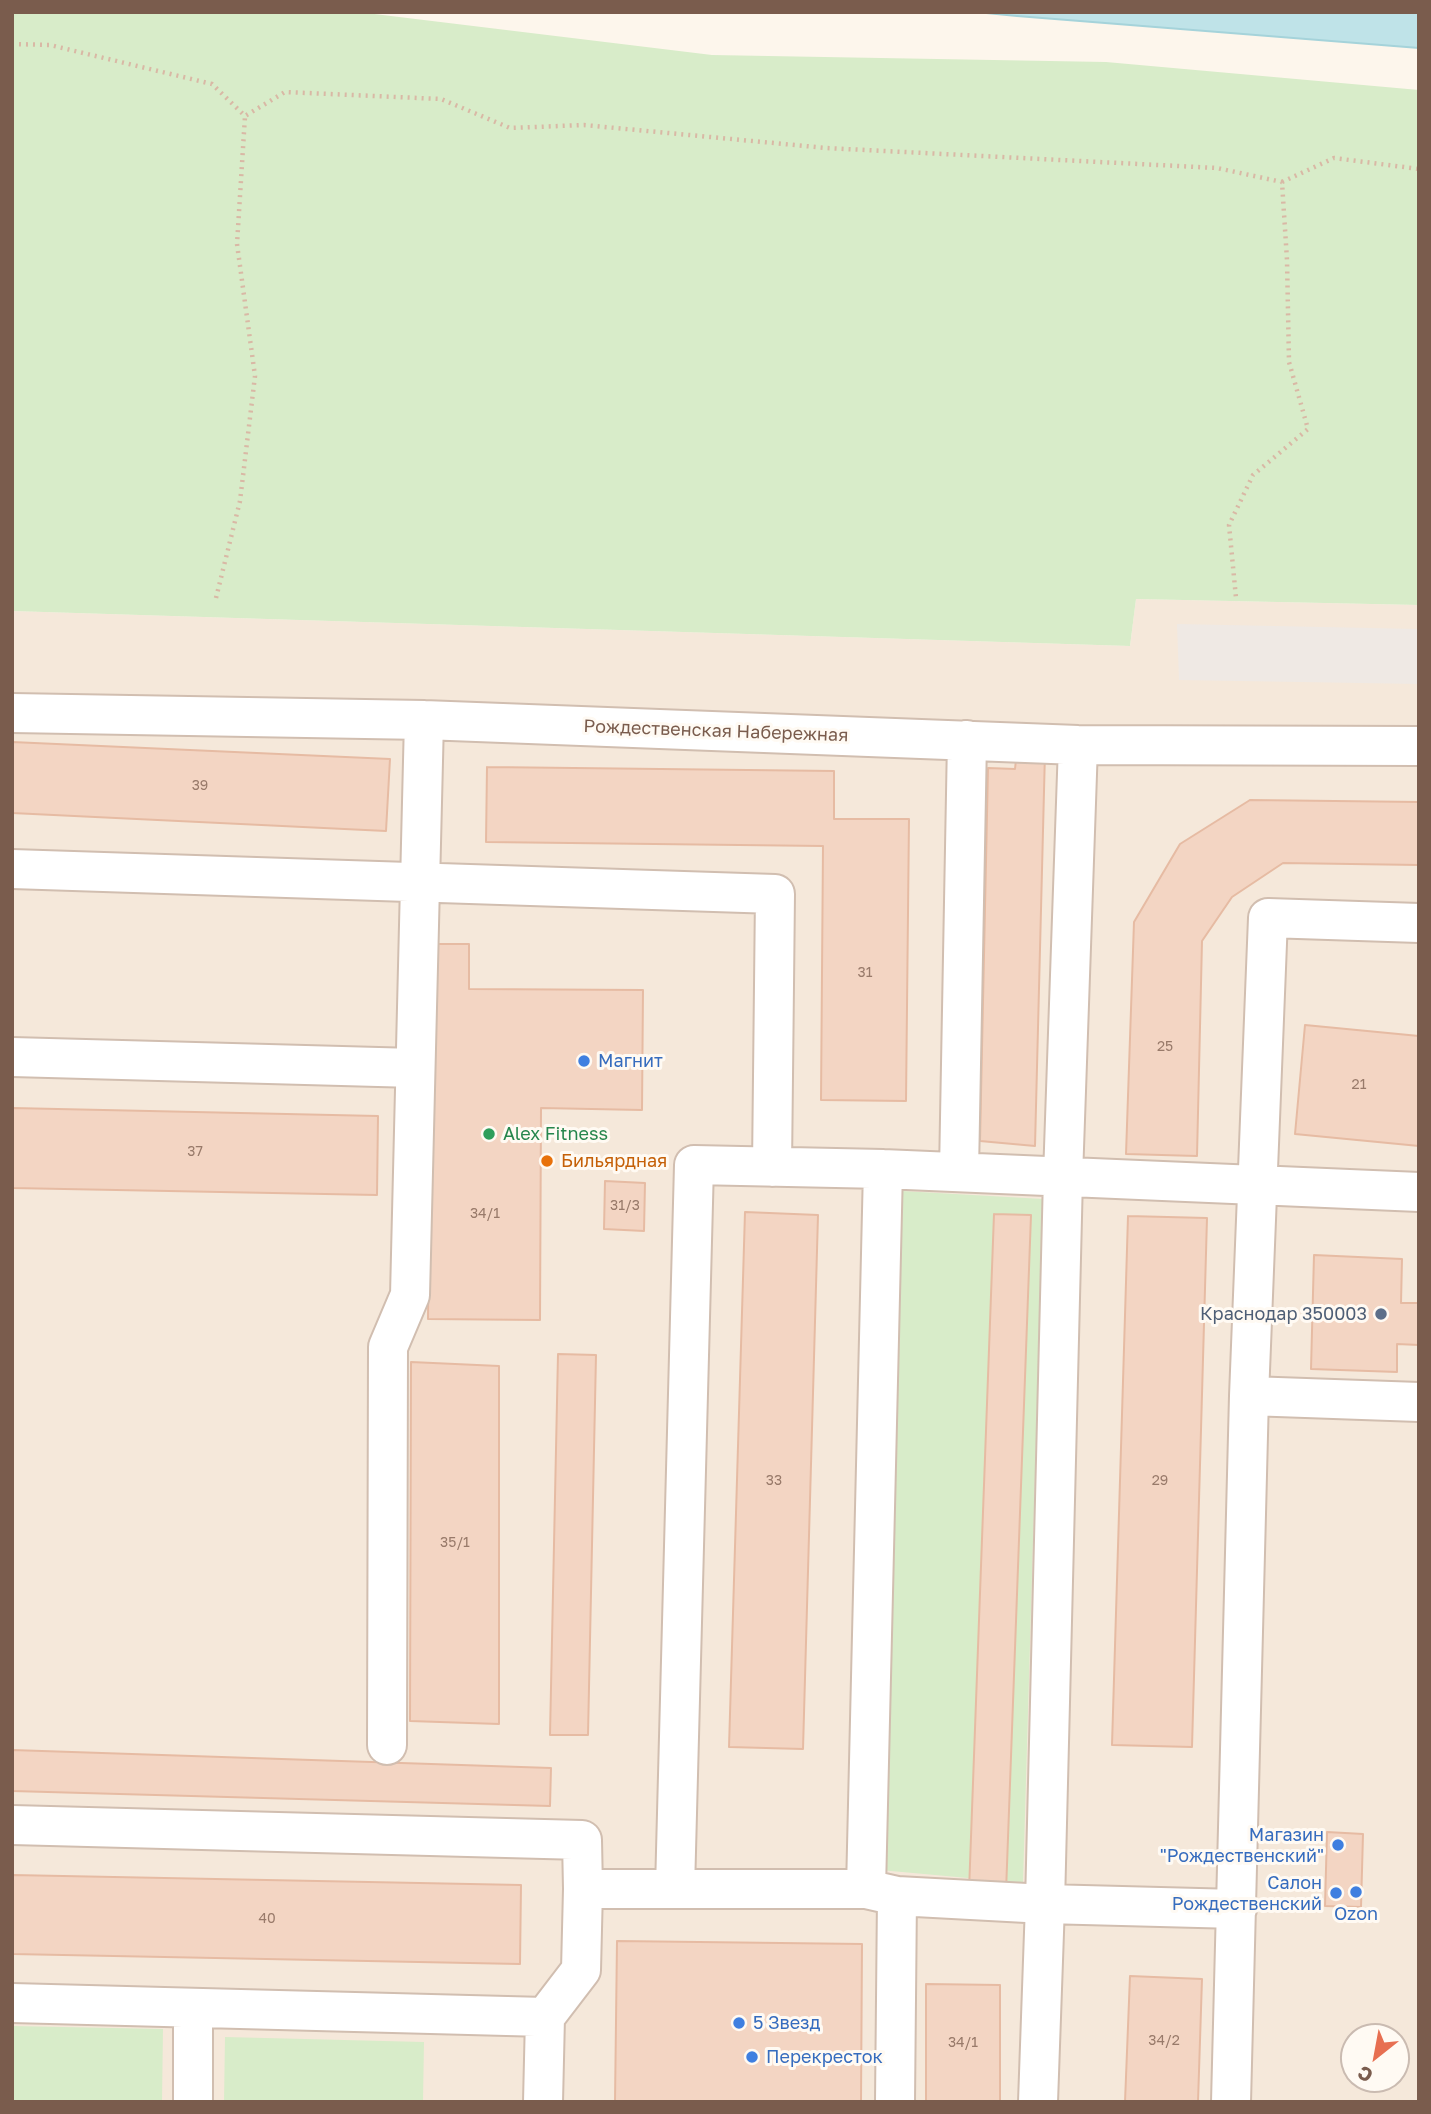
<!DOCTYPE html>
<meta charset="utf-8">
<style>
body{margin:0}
#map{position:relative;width:1431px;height:2114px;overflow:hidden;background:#fdf6ec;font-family:"Golos Text",sans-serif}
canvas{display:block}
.frame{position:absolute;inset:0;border:14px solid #7a5c4d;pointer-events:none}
.north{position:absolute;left:1340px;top:2023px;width:70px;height:70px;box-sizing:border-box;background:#fffaf3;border:2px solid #cabbb1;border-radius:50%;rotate:211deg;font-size:19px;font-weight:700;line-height:28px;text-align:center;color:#7a5c4d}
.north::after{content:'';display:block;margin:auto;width:24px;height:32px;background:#e76f51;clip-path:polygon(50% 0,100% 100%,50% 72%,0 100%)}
</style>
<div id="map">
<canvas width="1431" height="2114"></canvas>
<div class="frame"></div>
<div class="north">С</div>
</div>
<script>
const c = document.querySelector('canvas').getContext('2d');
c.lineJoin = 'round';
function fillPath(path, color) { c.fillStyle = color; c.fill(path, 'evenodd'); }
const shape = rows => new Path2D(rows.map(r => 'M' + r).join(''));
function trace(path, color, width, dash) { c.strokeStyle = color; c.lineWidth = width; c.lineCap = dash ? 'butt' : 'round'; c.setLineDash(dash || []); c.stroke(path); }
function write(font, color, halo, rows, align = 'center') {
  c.font = font + ' "Golos Text",sans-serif'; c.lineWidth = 6; c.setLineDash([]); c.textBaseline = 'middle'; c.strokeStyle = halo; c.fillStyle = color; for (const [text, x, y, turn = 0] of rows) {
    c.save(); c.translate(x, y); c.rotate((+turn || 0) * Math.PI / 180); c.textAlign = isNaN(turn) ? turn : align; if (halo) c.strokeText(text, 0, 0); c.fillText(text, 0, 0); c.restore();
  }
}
fillPath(shape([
 [1136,599,1419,605,1419,2102,12,2102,12,611,1130,646],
 [1354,2037,1396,2037,1396,2079,1354,2079]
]), '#f5e8da');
fillPath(shape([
 [1177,624,1419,629,1419,684,1179,680]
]), '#efe9e4');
fillPath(shape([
 [12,12,358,12,712,55,1106,62,1419,90,1419,605,1136,599,1130,646,12,611],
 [902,1191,1043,1199,1023,1883,880,1870],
 [12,2026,163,2029,162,2102,12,2102],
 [225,2037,424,2042,423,2102,224,2102]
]), '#d8ecc9');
const water = shape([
 [976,12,1419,12,1419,48,1017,16,976,12]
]);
fillPath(water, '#bfe3e8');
trace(water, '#a5d3da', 2);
const building = shape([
 [12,742,390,759,386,831,12,813,12,742],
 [1017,750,1045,752,1035,1146,980,1141,988,768,1015,769,1017,750],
 [487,767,834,771,834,819,909,819,906,1101,821,1100,823,846,486,842,487,767],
 [1250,800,1419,802,1419,865,1283,863,1232,897,1202,941,1197,1156,1126,1154,1134,922,1180,844,1250,800],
 [431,944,469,944,469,989,643,990,642,1110,541,1108,540,1320,428,1319,431,944],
 [1305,1025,1419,1036,1419,1146,1295,1134,1305,1025],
 [12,1108,378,1116,377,1195,12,1188,12,1108],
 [605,1181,645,1183,644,1231,604,1229,605,1181],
 [745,1212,818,1215,803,1749,729,1747,745,1212],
 [994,1214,1031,1215,1006,1892,969,1891,994,1214],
 [1128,1216,1207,1218,1192,1747,1112,1745,1128,1216],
 [1314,1255,1402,1259,1401,1303,1419,1303,1419,1345,1397,1344,1397,1372,1311,1369,1314,1255],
 [558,1354,596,1355,588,1735,550,1735,558,1354],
 [411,1362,499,1366,499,1724,410,1721,411,1362],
 [12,1750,551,1768,550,1806,12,1791,12,1750],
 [1327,1832,1363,1834,1361,1907,1325,1906,1327,1832],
 [12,1875,521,1885,520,1964,12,1954,12,1875],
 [617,1941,862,1944,861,2102,615,2102,617,1941],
 [1130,1976,1202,1979,1198,2102,1125,2102,1130,1976],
 [926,1984,1000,1985,1000,2102,926,2102,926,1984]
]);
fillPath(building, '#f3d5c3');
trace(building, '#e6bba3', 2);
const minor = shape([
 [12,713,424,720,1078,745,1419,746],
 [12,869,775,894,772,1167],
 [12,1057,415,1068],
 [959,1172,967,740],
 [1249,1396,1419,1402],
 [387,1745,388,1347,410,1295,424,720],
 [12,1825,582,1840,583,1889],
 [675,1889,694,1165,883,1169,1419,1192],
 [866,1889,883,1169],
 [12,2003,545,2017],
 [193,2008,193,2102],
 [543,2102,545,2017,581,1970,583,1889,866,1889,897,1896,1045,1904,1237,1909],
 [895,2102,897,1896],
 [1038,2102,1045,1904,1063,1177,1078,745],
 [1231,2102,1249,1396,1268,918,1419,923]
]);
trace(minor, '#d1beb0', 42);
trace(shape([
 [12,44,50,45,212,84,245,116,285,92,441,99,510,128,584,125,826,148,1217,168,1282,182,1287,260,1289,362,1308,429,1253,475,1229,525,1236,598],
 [1282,182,1334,158,1419,169],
 [216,598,240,501,255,376,237,244,245,116]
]), '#d9b8a5', 4.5, [2, 5]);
trace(minor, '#fff', 38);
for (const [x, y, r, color] of [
 [584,1061,7,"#3f7fe0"],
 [489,1134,7,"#2e9e5b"],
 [547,1161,7,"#e8710a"],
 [1381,1314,7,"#5c6f8a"],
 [1338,1845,7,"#3f7fe0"],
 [1356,1892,7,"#3f7fe0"],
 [1336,1893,7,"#3f7fe0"],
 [739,2023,7,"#3f7fe0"],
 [752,2057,7,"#3f7fe0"]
]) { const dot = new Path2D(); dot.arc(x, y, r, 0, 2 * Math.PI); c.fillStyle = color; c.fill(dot); trace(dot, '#fffaf3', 2.5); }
write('14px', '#987a6a', null, [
 ["39",200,786],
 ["31",865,973],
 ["25",1165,1047],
 ["21",1359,1085],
 ["37",195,1152],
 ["31/3",625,1206],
 ["34/1",485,1214],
 ["33",774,1481],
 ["29",1160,1481],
 ["35/1",455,1543],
 ["40",267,1919],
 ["34/2",1164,2041],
 ["34/1",963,2043]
]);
write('18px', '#7a5c4d', '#fffaf3', [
 ["Рождественская Набережная",716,731,2]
]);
write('18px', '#366cbe', '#fffaf3', [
 ["Магнит",598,1061],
 ["Магазин",1324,1835,"right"],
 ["\"Рождественский\"",1324,1856,"right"],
 ["Салон",1322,1883,"right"],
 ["Рождественский",1322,1904,"right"],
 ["Ozon",1356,1914,"center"],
 ["5 Звезд",753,2023],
 ["Перекресток",766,2057]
], 'left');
write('18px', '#27864d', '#fffaf3', [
 ["Alex Fitness",503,1134]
], 'left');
write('18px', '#c56008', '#fffaf3', [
 ["Бильярдная",561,1161]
], 'left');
write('18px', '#4e5e75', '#fffaf3', [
 ["Краснодар 350003",1367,1314]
], 'right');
</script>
